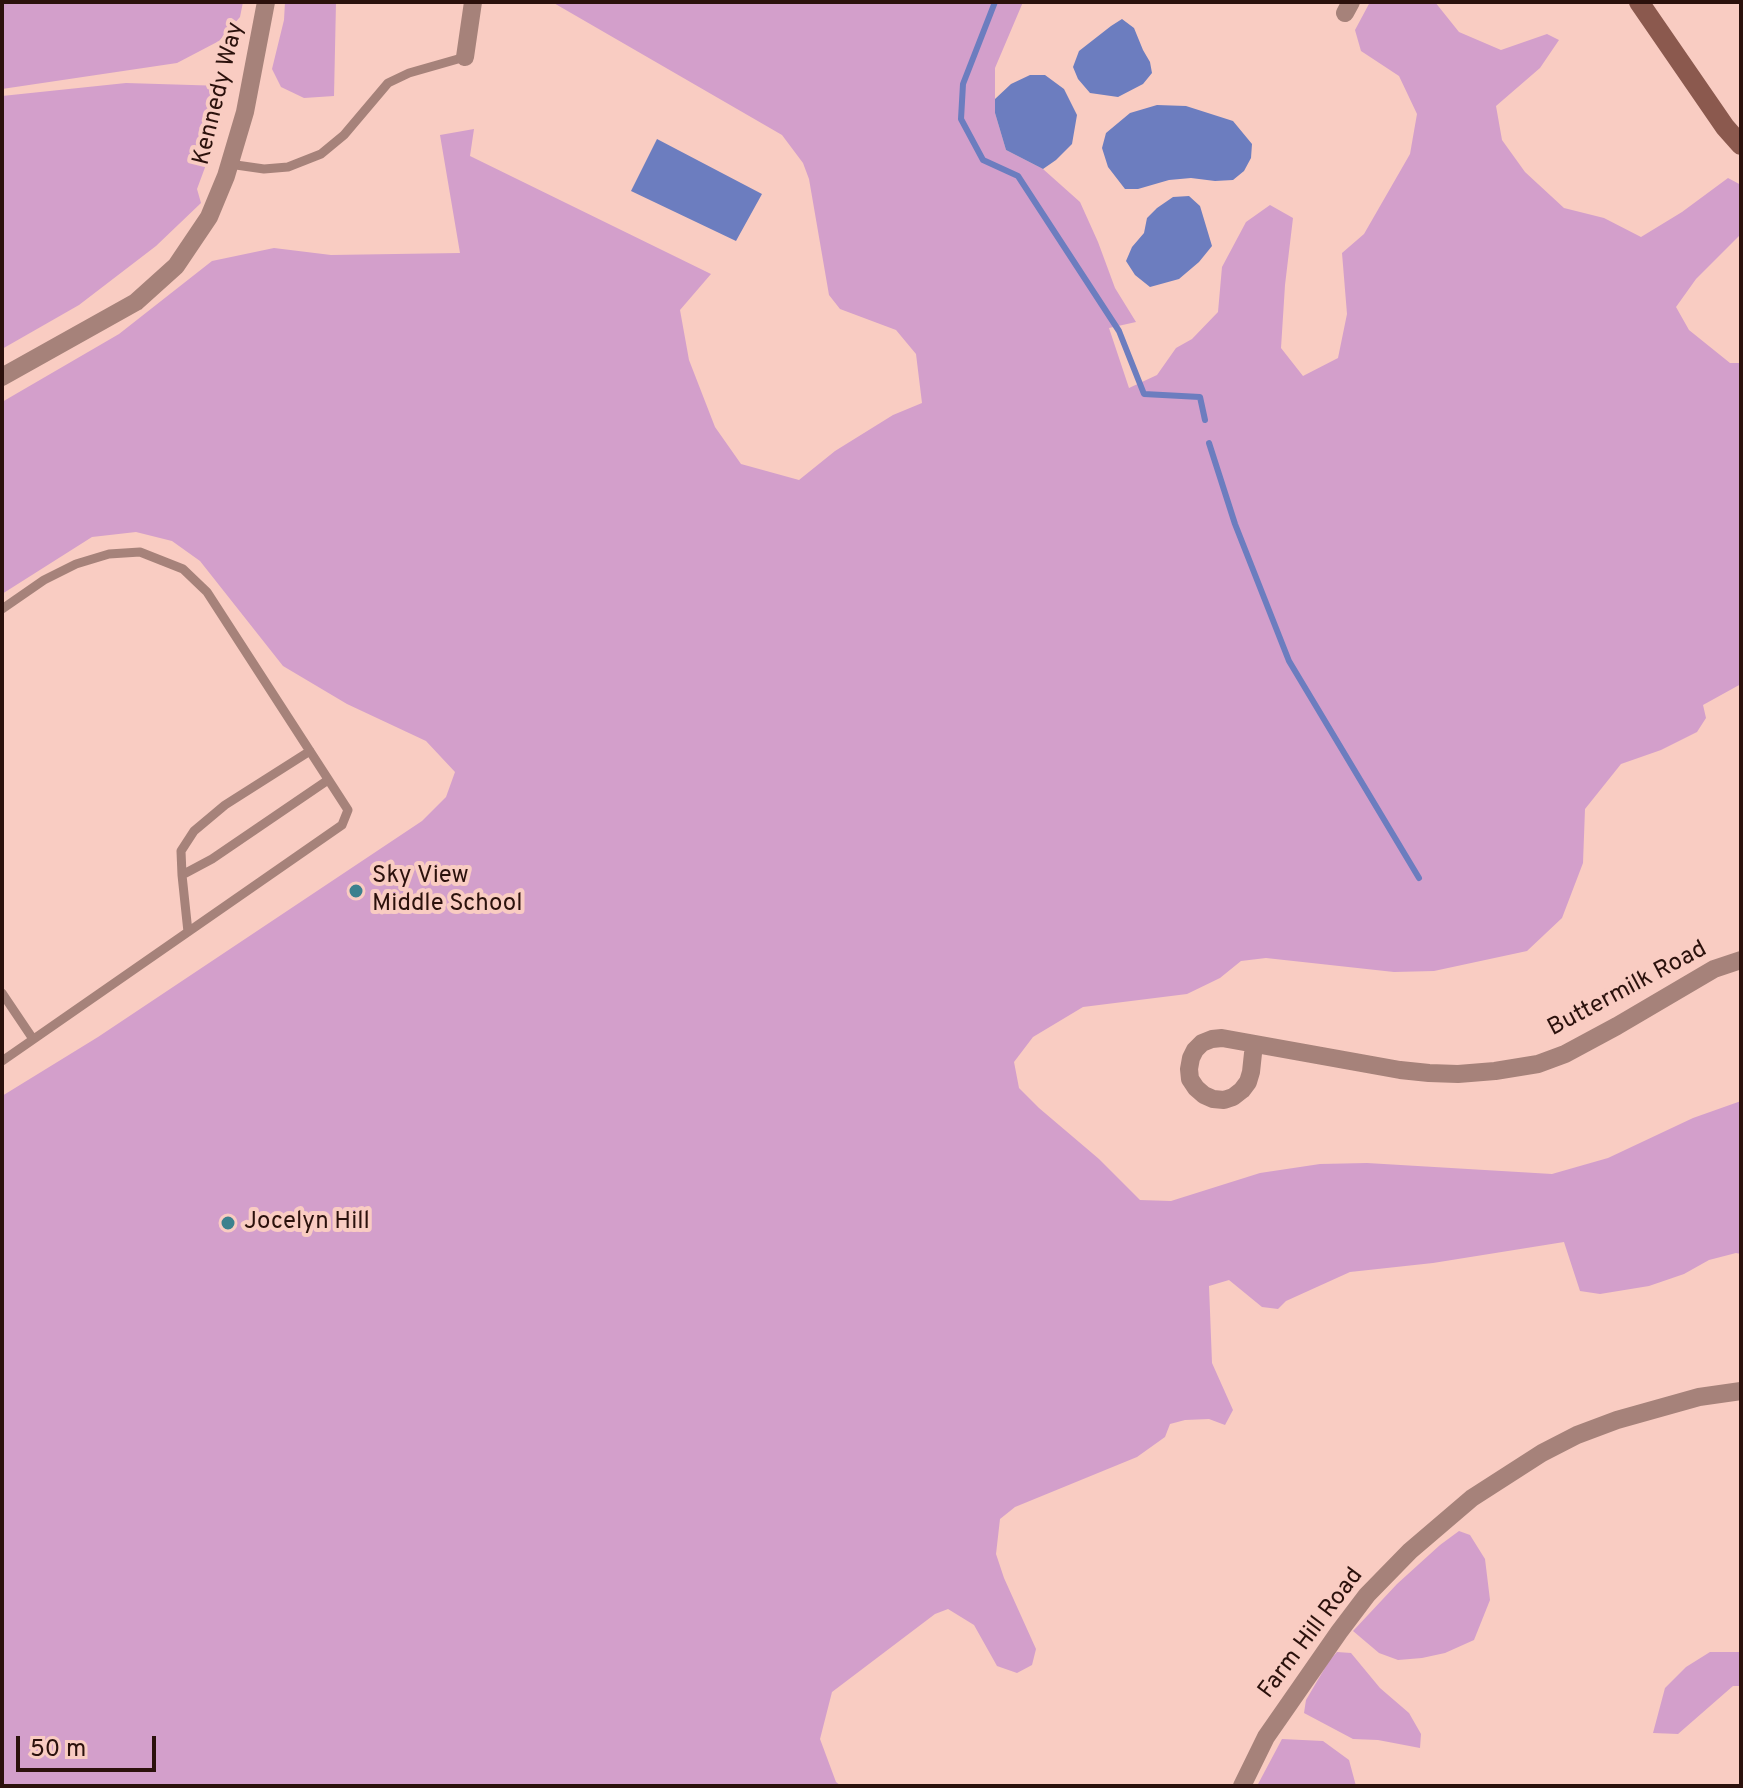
<!DOCTYPE html>
<style>
body{margin:0}
#map{position:relative;width:1743px;height:1788px;overflow:hidden;background:#f9ccc2;font-family:Overpass,sans-serif}
canvas{display:block}
.frame{position:absolute;inset:0;border:4px solid #2b110c;pointer-events:none}
.scale{position:absolute;left:16px;top:1736px;width:140px;height:36px;box-sizing:border-box;border:4px solid #2b110c;border-top:0;padding-left:10px;font-size:24px;line-height:28px;white-space:nowrap;color:#2b110c;-webkit-text-stroke:6px #f9ccc2;paint-order:stroke}
</style>
<div id="map">
<canvas width="1743" height="1788"></canvas>
<div class="frame"></div>
<div class="scale">50 m</div>
</div>
<script>
const c = document.querySelector('canvas').getContext('2d');
c.lineJoin = 'round';
function fillPath(path, color) { c.fillStyle = color; c.fill(path, 'evenodd'); }
const shape = rows => new Path2D(rows.map(r => 'M' + r).join(''));
function trace(path, color, width, dash) { c.strokeStyle = color; c.lineWidth = width; c.lineCap = dash ? 'butt' : 'round'; c.setLineDash(dash || []); c.stroke(path); }
function write(font, color, halo, rows, align = 'center') {
  c.font = font + ' Overpass,sans-serif'; c.lineWidth = 8; c.setLineDash([]); c.textBaseline = 'middle'; c.strokeStyle = halo; c.fillStyle = color; for (const [text, x, y, turn = 0] of rows) {
    c.save(); c.translate(x, y); c.rotate((+turn || 0) * Math.PI / 180); c.textAlign = isNaN(turn) ? turn : align; if (halo) c.strokeText(text, 0, 0); c.fillText(text, 0, 0); c.restore();
  }
}
fillPath(shape([
 [2,2,243,2,240,17,219,41,177,63,2,89],
 [285,2,336,2,334,96,304,98,281,87,272,69,284,20],
 [552,2,1023,2,995,68,995,113,1006,150,1043,169,1080,202,1098,242,1115,288,1136,322,1109,328,1129,388,1157,375,1176,348,1192,339,1218,312,1222,267,1246,222,1270,205,1293,218,1285,285,1281,348,1303,376,1338,358,1347,314,1342,253,1364,234,1410,154,1417,114,1399,76,1361,51,1355,30,1370,2,1435,2,1459,32,1501,50,1547,34,1559,40,1540,68,1496,106,1502,140,1525,172,1564,208,1604,218,1641,237,1682,212,1728,178,1741,185,1741,234,1696,279,1676,307,1689,330,1730,363,1741,363,1741,684,1703,705,1706,718,1697,732,1661,750,1621,764,1585,809,1583,863,1562,918,1527,951,1434,971,1394,972,1266,958,1241,961,1220,978,1187,994,1083,1007,1033,1037,1014,1062,1019,1088,1039,1108,1099,1159,1140,1200,1171,1201,1260,1173,1320,1164,1367,1163,1552,1174,1608,1158,1693,1118,1741,1101,1741,1254,1736,1253,1709,1260,1684,1274,1649,1286,1600,1294,1580,1291,1564,1242,1433,1263,1350,1272,1286,1301,1278,1309,1262,1307,1229,1280,1209,1286,1212,1363,1233,1410,1225,1425,1209,1419,1185,1420,1170,1424,1165,1437,1137,1457,1015,1507,1000,1519,996,1554,1004,1578,1036,1649,1032,1665,1017,1673,997,1666,974,1625,948,1609,935,1614,832,1692,820,1739,836,1782,841,1786,2,1786,2,1096,98,1037,422,821,446,797,455,772,426,741,347,704,283,666,200,561,172,541,136,532,92,537,2,594,2,402,119,334,212,261,274,248,331,255,460,253,440,135,474,129,470,156,711,274,680,310,689,360,715,427,741,464,799,480,835,451,893,415,922,403,916,354,896,330,840,309,829,295,809,179,803,163,782,135],
 [126,83,224,86,210,154,197,189,201,203,156,246,79,305,2,349,2,96],
 [1459,1531,1470,1535,1485,1559,1490,1600,1474,1640,1445,1653,1422,1658,1398,1660,1379,1653,1353,1631,1397,1584,1440,1545],
 [1337,1652,1351,1653,1380,1688,1409,1713,1421,1734,1420,1748,1378,1740,1353,1739,1304,1713,1306,1700,1329,1661],
 [1710,1652,1741,1652,1741,1686,1733,1686,1678,1734,1653,1733,1665,1688,1686,1667],
 [1282,1739,1323,1741,1349,1760,1356,1786,1257,1786]
]), '#d39fcb');
fillPath(shape([
 [1122,19,1134,28,1143,50,1150,62,1152,73,1143,84,1118,97,1090,93,1078,79,1073,67,1079,51,1111,26],
 [1030,75,1045,75,1064,89,1077,115,1072,144,1056,160,1043,169,1006,150,995,113,995,99,1011,84],
 [1157,105,1186,106,1233,121,1252,144,1251,158,1244,171,1233,180,1215,181,1191,178,1169,180,1138,189,1125,189,1108,167,1102,148,1106,133,1130,113],
 [657,139,762,194,736,241,631,191],
 [1189,196,1200,206,1212,246,1199,262,1179,279,1150,287,1135,275,1126,261,1132,247,1144,233,1147,218,1157,208,1173,197]
]), '#6c7dbf');
trace(shape([
 [995,2,963,84,961,119,983,160,1018,176,1119,331,1144,394,1200,397,1205,420],
 [1209,443,1235,524,1289,661,1419,878]
]), '#6c7dbf', 6);
trace(shape([
 [229,164,264,169,288,167,321,154,344,135,388,83,409,73,465,57],
 [2,609,44,580,76,564,109,554,140,552,183,569,207,592,348,810,342,825,2,1061],
 [182,875,212,859,328,780],
 [188,932,182,875,181,851,194,831,225,805,310,751],
 [2,993,33,1039]
]), '#a6827a', 9);
trace(shape([
 [1345,13,1351,2],
 [465,57,473,2],
 [2,377,136,302,176,266,209,217,226,176,245,112,266,2],
 [1254,1044,1251,1072,1248,1082,1242,1090,1233,1097,1224,1100,1213,1099,1204,1095,1196,1088,1190,1079,1189,1069,1191,1058,1195,1050,1202,1043,1212,1039,1222,1038,1400,1070,1429,1073,1458,1074,1495,1071,1538,1064,1565,1054,1617,1026,1714,969,1741,960],
 [1242,1786,1266,1737,1339,1632,1367,1595,1410,1551,1472,1498,1542,1453,1577,1435,1617,1420,1699,1397,1741,1391]
]), '#a6827a', 18);
trace(shape([
 [1639,2,1725,127,1741,145]
]), '#8b594e', 20);
for (const [x, y, r, color] of [
 [356,891,8,"#3c818e"],
 [228,1223,8,"#3c818e"]
]) { const dot = new Path2D(); dot.arc(x, y, r, 0, 2 * Math.PI); c.fillStyle = color; c.fill(dot); trace(dot, '#f9ccc2', 3); }
write('24px', '#2b110c', '#f9ccc2', [
 ["Kennedy Way",220,94,-76],
 ["Buttermilk Road",1628,990,-28],
 ["Farm Hill Road",1312,1634,-53]
]);
write('24px', '#2b110c', '#f9ccc2', [
 ["Sky View",372,877],
 ["Middle School",372,905],
 ["Jocelyn Hill",244,1223]
], 'left');
</script>
